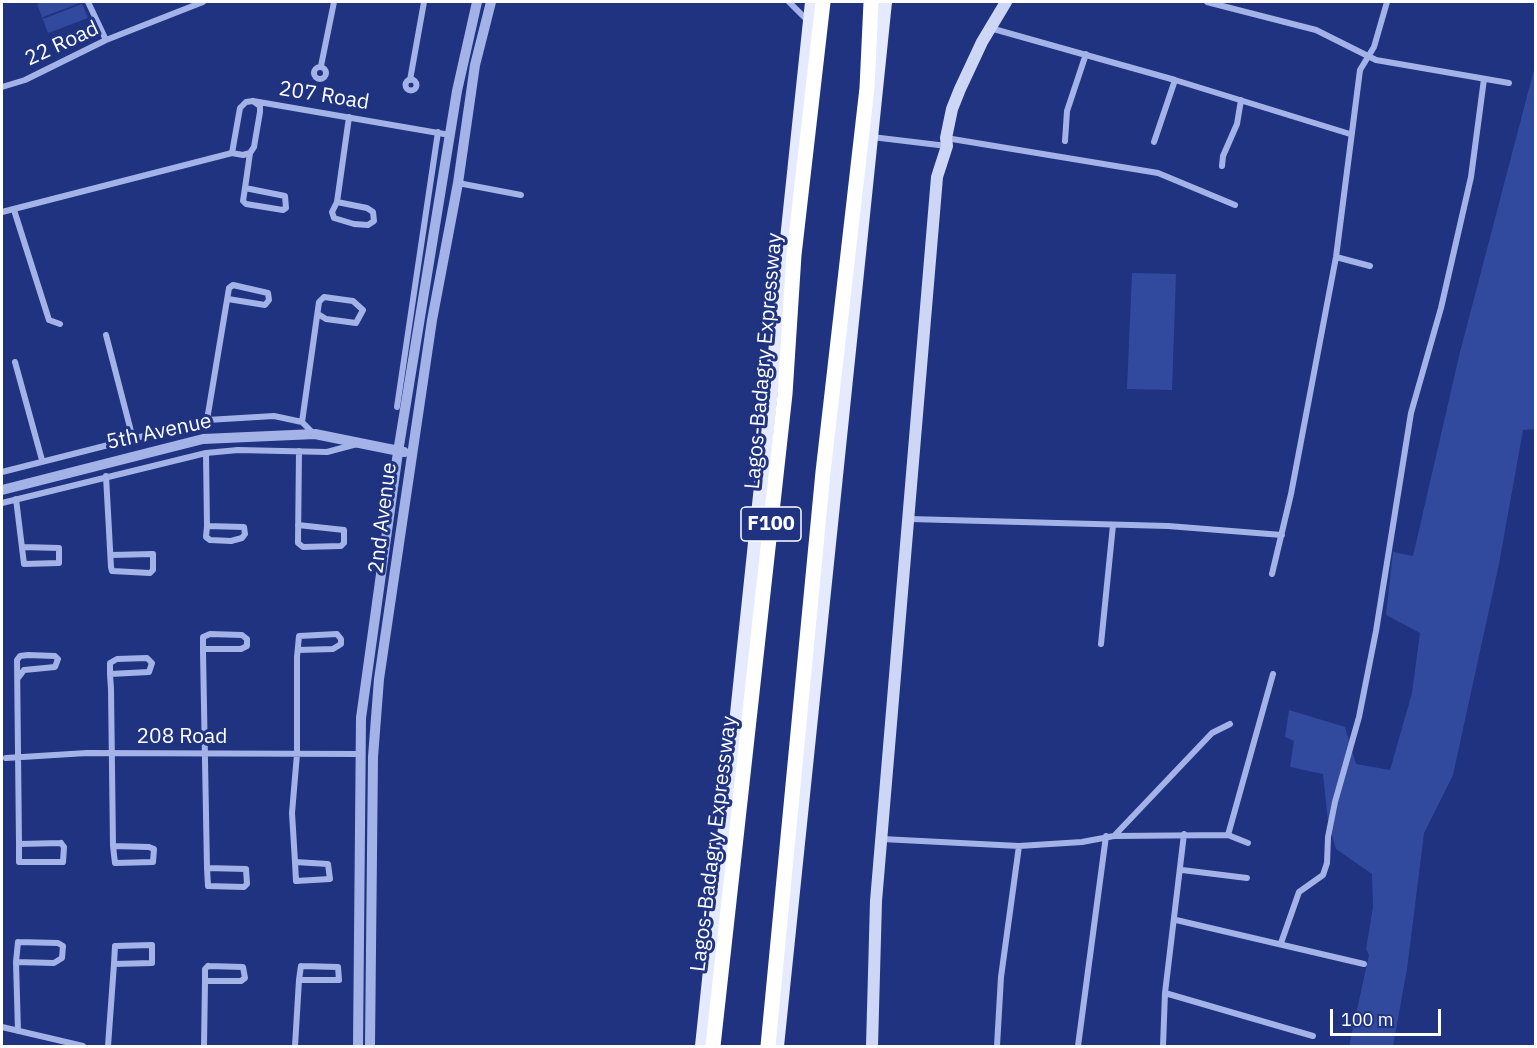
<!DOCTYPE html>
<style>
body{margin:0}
#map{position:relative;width:1537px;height:1048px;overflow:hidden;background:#1f3380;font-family:"IBM Plex Sans",sans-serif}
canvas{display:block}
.frame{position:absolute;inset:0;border:3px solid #fff;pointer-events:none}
.scale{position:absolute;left:1330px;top:1009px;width:111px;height:27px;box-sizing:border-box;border:3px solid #fff;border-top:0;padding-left:8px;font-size:18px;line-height:21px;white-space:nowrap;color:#fff;-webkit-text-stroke:4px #1f3380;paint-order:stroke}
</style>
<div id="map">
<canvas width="1537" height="1048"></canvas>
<div class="frame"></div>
<div class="scale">100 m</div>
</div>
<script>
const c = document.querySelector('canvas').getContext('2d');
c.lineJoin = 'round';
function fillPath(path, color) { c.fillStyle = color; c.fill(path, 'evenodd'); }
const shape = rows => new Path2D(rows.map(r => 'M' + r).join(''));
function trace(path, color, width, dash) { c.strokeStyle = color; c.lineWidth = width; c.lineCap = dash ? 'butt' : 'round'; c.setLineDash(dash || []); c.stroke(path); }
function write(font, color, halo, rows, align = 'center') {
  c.font = font + ' "IBM Plex Sans",sans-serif'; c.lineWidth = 6; c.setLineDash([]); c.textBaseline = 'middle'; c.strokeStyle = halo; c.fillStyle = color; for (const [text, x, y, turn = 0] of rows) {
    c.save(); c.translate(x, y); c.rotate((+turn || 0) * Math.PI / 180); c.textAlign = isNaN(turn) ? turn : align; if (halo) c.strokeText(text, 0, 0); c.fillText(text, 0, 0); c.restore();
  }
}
fillPath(shape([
 [44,2,82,2,43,17,43,19,82,4,88,18,48,33,37,4],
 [1535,66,1535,429,1523,430,1499,564,1453,775,1424,833,1407,969,1393,1046,1349,1046,1369,955,1366,949,1373,907,1372,874,1336,849,1328,822,1323,774,1290,767,1294,741,1285,737,1289,710,1345,727,1356,764,1390,770,1412,693,1420,633,1386,615,1393,552,1413,556,1460,352],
 [1132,273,1176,274,1172,390,1127,389]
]), '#324a9e');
trace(shape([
 [88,2,106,40],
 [789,2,807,20],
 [1207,2,1316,30,1376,60,1509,83],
 [990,28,1175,80,1350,134],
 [321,66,334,2],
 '314 73a6 6 0 1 1 12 0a6 6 0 1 1-12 0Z',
 '405.5 85a5.5 5.5 0 1 1 11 0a5.5 5.5 0 1 1-11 0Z',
 [410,80,424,2],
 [2,87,25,80,106,40,203,2],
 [872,137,947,146],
 [946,138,1158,173,1235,205],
 [1065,141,1067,111,1086,54],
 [1154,142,1175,80],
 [232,153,240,108,246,102,253,101,450,135],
 [1222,166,1223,156,1237,124,1241,100],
 [458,183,521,195],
 [245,188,285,196,286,208,283,210,246,204,243,201,245,188,250,153],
 [337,202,367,208,373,212,374,221,368,225,354,224,334,218,332,212,337,202,349,117],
 [14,210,49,320,60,324],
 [2,212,232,153,243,155,250,153,254,147,260,112,260,106,253,101],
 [1336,257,1370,266],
 [106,335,133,439],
 [15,362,42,460],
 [397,407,438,132],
 [207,420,229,288,233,285,268,293,269,300,265,305,228,299],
 [302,422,319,302,324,297,353,301,363,310,356,323,326,319,318,314],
 [206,453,207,526,244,527,245,534,242,538,231,541,210,540,206,537,207,526],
 [2,472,207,420,274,416,302,422,313,433],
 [106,476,111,567,112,571,150,573,153,570,153,554,111,555],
 [16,499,24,564,59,563,59,548,23,547],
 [2,503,206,453,238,450,327,452,357,444],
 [910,519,1168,526,1282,535],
 [298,525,344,530,344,543,341,546,303,547,298,543,299,451],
 [1272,574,1291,494,1336,257,1360,70,1374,47,1387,2],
 [1101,644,1113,525],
 [203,649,241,649,247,646,247,639,242,635,210,634,203,637,203,652,207,868],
 [110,674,149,672,152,663,147,658,117,659,110,663,110,674,111,689,113,846],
 [18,678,24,670,55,667,58,659,55,656,28,655,20,656,17,660,19,844],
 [6,758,87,753,359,754],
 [1228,835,1273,674],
 [1114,836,1228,835,1248,843],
 [882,839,1019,846,1082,842,1114,836,1212,733,1230,724],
 [61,843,64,847,63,862,19,862,19,844,61,843],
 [113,846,149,847,154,849,153,862,115,863,113,846],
 [295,862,292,813,297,754,297,657,299,636,337,634,341,639,341,644,333,649,298,650],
 [295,862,328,864,330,879,296,881,295,862],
 [207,868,246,869,247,884,244,887,208,886,207,868],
 [1182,870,1247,878],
 [1176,920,1364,964],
 [18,942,58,943,63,946,62,958,54,963,16,962,18,942],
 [1281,943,1299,892,1323,875,1327,863,1328,837,1335,802,1359,717,1376,631,1411,413,1441,308,1471,177,1484,79],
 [152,945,152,963,114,964,115,946,152,945],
 [16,962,18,1031],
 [208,966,243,967,245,978,241,981,205,981,205,969,208,966],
 [301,966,338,967,339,980,299,980,301,966],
 [1165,993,1313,1036],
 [2,1027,83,1046],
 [108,1046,114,964],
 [204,1046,205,981],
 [295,1046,299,980],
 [997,1046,1001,977,1019,846],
 [1078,1046,1106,836],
 [1163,1046,1165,993,1184,834]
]), '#a3b3e8', 6);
trace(shape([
 [2,490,203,439,315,434,404,452],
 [358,1046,361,718,398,452,457,91,477,2],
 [370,1046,373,757,379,679,432,320,458,183,475,65,491,2]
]), '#a3b3e8', 10);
trace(shape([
 [872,1046,876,901,937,177,947,146,946,138,952,109,960,89,982,42,1006,2]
]), '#ced6f6', 12);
trace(shape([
 [702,1046,812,2],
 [777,1046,885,2]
]), '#e6eafe', 14);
trace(shape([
 [713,1046,785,394,794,255,823,2],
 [768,1046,823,472,867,88,871,2]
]), '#fff', 15);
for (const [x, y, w] of [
 [771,524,60]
]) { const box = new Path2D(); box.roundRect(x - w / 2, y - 17, w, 34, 4.5); c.fillStyle = '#1f3380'; c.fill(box); trace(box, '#fff', 1.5); }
write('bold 20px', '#fff', null, [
 ["F100",771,524]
]);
write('21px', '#fff', '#1f3380', [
 ["22 Road",62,44,-25],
 ["207 Road",324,96,9],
 ["Lagos-Badagry Expressway",764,361,-85],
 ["5th Avenue",159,432,-12],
 ["2nd Avenue",383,518,-83],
 ["208 Road",182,737],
 ["Lagos-Badagry Expressway",714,844,-83]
]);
</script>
